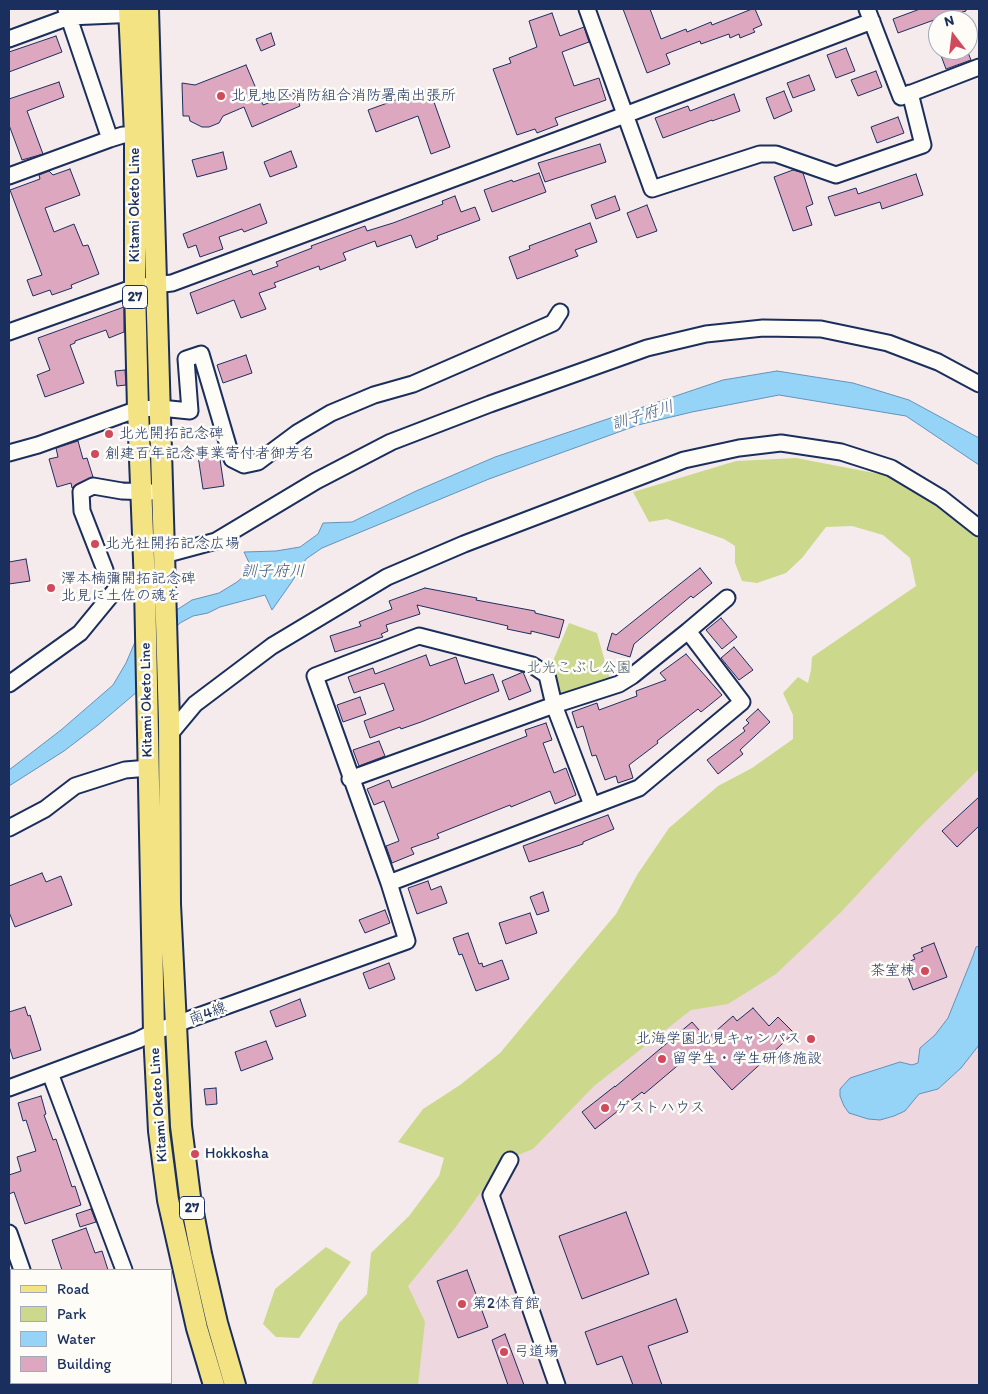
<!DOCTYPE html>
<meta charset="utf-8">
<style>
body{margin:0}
#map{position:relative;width:988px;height:1394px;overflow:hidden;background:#f6ebec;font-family:Itim,sans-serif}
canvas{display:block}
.frame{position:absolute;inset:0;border:10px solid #1b2f5e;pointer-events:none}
.legend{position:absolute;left:10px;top:1269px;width:162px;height:115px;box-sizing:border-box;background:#fdfcf7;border:1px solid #a3aaba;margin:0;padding:6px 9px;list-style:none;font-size:15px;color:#1b2f5e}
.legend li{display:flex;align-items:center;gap:10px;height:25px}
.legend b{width:25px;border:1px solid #a3aaba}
.north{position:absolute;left:928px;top:10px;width:50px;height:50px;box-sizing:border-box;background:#fdfcf7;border:1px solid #a3aaba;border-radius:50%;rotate:345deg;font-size:14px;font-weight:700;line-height:20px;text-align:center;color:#1b2f5e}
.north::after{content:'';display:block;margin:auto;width:18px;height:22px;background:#d1495b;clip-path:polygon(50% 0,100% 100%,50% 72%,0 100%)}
</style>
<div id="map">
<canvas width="988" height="1394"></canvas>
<div class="frame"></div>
<ul class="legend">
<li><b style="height:6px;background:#f4e382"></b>Road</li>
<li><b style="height:14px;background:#ccd98d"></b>Park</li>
<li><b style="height:14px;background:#95d4f6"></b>Water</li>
<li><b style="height:14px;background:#dca7bf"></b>Building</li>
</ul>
<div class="north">N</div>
</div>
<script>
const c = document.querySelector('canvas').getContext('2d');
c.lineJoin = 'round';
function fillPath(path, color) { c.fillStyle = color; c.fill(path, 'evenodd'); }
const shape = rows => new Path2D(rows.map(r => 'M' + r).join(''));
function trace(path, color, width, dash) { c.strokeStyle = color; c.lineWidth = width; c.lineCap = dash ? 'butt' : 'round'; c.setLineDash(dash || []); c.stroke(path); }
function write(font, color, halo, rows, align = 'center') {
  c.font = font + ' Itim,"Klee One",sans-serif'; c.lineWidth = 5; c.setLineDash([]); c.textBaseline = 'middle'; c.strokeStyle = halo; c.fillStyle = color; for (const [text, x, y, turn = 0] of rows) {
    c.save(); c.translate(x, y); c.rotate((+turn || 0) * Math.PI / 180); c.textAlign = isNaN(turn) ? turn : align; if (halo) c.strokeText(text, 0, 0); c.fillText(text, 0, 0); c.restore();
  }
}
fillPath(shape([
 [979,759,979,1385,401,1385,397,1282,500,1155]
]), '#eed7de');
fillPath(shape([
 [796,458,927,483,979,520,979,769,920,827,840,913,776,974,728,1004,691,1010,594,1086,533,1149,503,1161,455,1228,408,1286,425,1322,418,1385,311,1385,339,1323,367,1294,371,1253,409,1216,439,1176,444,1158,398,1142,423,1109,460,1085,500,1053,616,914,637,875,669,828,718,786,752,768,793,739,793,715,783,693,798,677,808,683,811,670,812,657,916,586,910,558,883,535,852,526,826,527,802,558,786,573,757,583,742,581,735,563,735,546,724,539,667,519,649,522,633,492,736,461],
 [569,623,597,633,609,676,619,684,554,705,547,675],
 [326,1247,351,1262,299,1338,276,1337,263,1324,275,1289]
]), '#ccd98d');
const water = shape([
 [777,371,853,383,909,400,979,438,979,465,906,416,779,395,692,412,638,425,489,479,322,548,306,559,291,583,272,610,265,595,220,607,208,613,193,616,180,623,168,636,144,686,98,725,64,751,9,786,9,770,61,730,113,685,126,663,138,635,192,600,219,593,237,582,252,569,244,552,276,551,300,547,318,534,323,523,352,522,416,491,495,457,723,380,777,371],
 [979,946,979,1045,961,1068,938,1089,919,1094,905,1111,894,1116,880,1120,868,1119,849,1113,844,1106,840,1096,840,1089,850,1078,900,1062,912,1065,918,1063,920,1048,935,1035,948,1018,973,956,976,947,979,946]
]);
fillPath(water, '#95d4f6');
trace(water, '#6492b9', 1);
const building = shape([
 [623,9,650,9,661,39,686,29,687,32,711,22,712,25,752,9,755,9,762,25,753,29,755,32,740,38,739,34,730,38,729,34,701,44,700,41,666,54,670,64,647,73,623,9],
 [920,9,966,9,966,11,956,14,958,20,934,20,898,33,893,19,920,9],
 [552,13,560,36,584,27,589,42,562,52,574,86,599,78,606,100,555,118,558,125,537,133,535,129,517,135,493,69,511,63,509,58,537,47,529,21,552,13],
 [271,33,275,45,261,51,256,39,271,33],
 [56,36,62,52,9,72,9,52,56,36],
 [846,48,855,71,836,78,827,55,846,48],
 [947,50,967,50,971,60,946,69,940,53,947,50],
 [246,65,263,105,295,93,300,106,252,127,244,107,223,116,219,123,209,127,202,127,190,121,189,116,183,116,182,83,195,85,246,65],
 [876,71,882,87,858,96,851,80,876,71],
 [809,75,815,90,793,98,787,83,809,75],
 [59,82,64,97,27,111,43,154,22,160,9,125,9,99,59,82],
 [429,88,450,147,431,154,418,116,376,132,368,110,429,88],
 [784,91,792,111,774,119,766,98,784,91],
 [734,94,740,111,712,121,712,120,663,138,655,118,688,106,690,111,734,94],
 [898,117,904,133,877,143,871,127,898,117],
 [600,144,606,162,545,182,538,163,600,144],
 [291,151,297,167,270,177,264,162,291,151],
 [223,152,227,169,197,177,192,160,223,152],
 [70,169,80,195,45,208,54,232,74,224,83,246,88,245,99,274,71,285,72,288,52,295,50,290,33,296,27,280,42,275,10,190,40,179,39,175,49,171,53,175,70,169],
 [793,170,803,173,813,204,806,207,812,225,793,231,774,177,793,170],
 [539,173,546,192,492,212,484,190,512,180,513,182,539,173],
 [916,174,923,195,882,209,880,202,835,216,828,197,856,188,858,194,916,174],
 [455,196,461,212,475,207,480,220,437,236,438,239,416,248,411,235,377,247,375,241,343,253,346,260,320,270,319,266,274,283,276,287,259,293,266,309,241,318,234,300,197,314,190,293,251,270,253,275,278,266,276,262,312,248,311,246,365,226,367,231,393,223,443,204,442,201,455,196],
 [615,196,620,210,596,219,591,205,615,196],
 [260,204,267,223,244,232,242,229,219,237,223,249,200,257,196,245,188,248,183,234,260,204],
 [647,205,657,231,637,238,627,213,647,205],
 [590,223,597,242,575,250,578,256,517,279,509,257,530,249,529,246,590,223],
 [124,307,124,332,109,338,106,330,75,341,75,343,70,345,84,383,45,397,37,375,50,370,38,338,124,307],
 [246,355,252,373,223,383,217,365,246,355],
 [125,370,126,385,117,386,115,371,125,370],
 [78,441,83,459,87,458,93,477,77,484,72,488,71,483,57,487,49,459,58,457,56,448,78,441],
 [219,453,224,486,203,489,198,456,219,453],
 [26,559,30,581,9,584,9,562,26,559],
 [700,568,712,583,693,598,691,596,634,644,630,657,607,650,612,633,616,635,700,568],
 [425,588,477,598,476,600,535,611,535,613,564,620,559,638,531,631,531,634,507,629,508,626,417,605,420,614,386,625,388,631,381,634,383,637,335,652,330,636,361,626,359,622,392,609,389,601,425,588],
 [721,618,737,637,722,649,706,630,721,618],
 [734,647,753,670,739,680,721,658,734,647],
 [686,654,722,695,701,712,698,709,657,741,658,743,629,765,633,778,618,783,616,776,605,780,596,755,592,756,583,726,577,728,572,712,597,703,599,710,637,696,636,691,666,680,660,673,686,654],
 [426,655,430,666,456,657,465,684,493,674,499,691,421,722,401,729,400,727,370,738,364,721,394,710,384,683,354,693,348,677,373,668,375,674,426,655],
 [523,672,531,691,509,700,502,681,523,672],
 [360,697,366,714,343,722,337,705,360,697],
 [758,709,770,722,740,750,743,754,718,774,707,760,745,731,743,728,749,723,746,720,758,709],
 [546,723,552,740,543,743,554,773,566,768,576,795,555,804,550,791,511,807,510,805,437,834,439,838,411,848,414,854,392,863,386,846,399,841,384,801,374,805,367,789,389,780,392,788,527,736,525,730,546,723],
 [379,741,385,756,359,766,353,750,379,741],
 [979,797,979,826,957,847,942,831,979,797],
 [608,815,614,829,583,842,583,844,529,862,523,846,608,815],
 [42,873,46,882,61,876,72,905,15,927,9,912,9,886,42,873],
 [428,881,431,890,441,886,447,903,417,914,408,888,428,881],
 [543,892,549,911,537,915,530,897,543,892],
 [385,910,390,923,365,933,359,920,385,910],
 [530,913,537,933,506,944,499,923,530,913],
 [468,933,479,964,482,963,483,967,502,960,509,979,476,991,462,954,459,955,453,938,468,933],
 [934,943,947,977,913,990,903,964,915,959,913,955,923,951,921,948,934,943],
 [389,963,395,979,369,989,363,973,389,963],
 [300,999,306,1016,276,1027,270,1011,300,999],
 [25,1007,28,1016,30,1015,41,1050,13,1059,9,1046,9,1012,25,1007],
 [753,1008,769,1026,778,1017,794,1033,732,1090,696,1050,644,1094,642,1092,595,1129,582,1112,615,1086,615,1087,692,1022,707,1039,733,1016,737,1021,753,1008],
 [266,1041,273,1059,241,1071,235,1052,266,1041],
 [216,1088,217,1104,206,1105,204,1089,216,1088],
 [41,1096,46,1114,44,1115,53,1140,56,1139,72,1187,75,1186,81,1205,25,1224,14,1192,9,1194,9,1175,21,1171,17,1157,36,1151,26,1120,23,1121,18,1103,41,1096],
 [91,1209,96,1222,80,1227,76,1214,91,1209],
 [626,1212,649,1274,582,1299,559,1236,626,1212],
 [86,1228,95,1253,102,1251,108,1270,62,1270,52,1240,86,1228],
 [467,1270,488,1327,458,1338,437,1281,467,1270],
 [676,1299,688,1332,648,1346,662,1385,633,1385,622,1356,597,1365,585,1332,676,1299],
 [505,1334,524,1385,508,1385,492,1340,505,1334]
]);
fillPath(building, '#dca7bf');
trace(building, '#1b2f5e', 1);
const minor = shape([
 [66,9,110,139],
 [587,9,652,189,760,154,776,154,836,175,923,145,910,93],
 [867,9,901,97,979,67],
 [9,39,69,17,138,14],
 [9,176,110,139,123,135,145,135],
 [9,332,135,287,172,283,625,115,872,21],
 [9,453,38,445,138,409,160,408,190,411,186,359,201,354,232,459,244,465,258,462,297,433,331,413,374,395,413,384,553,323,560,312],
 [164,555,216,541,316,481,391,442,490,404,647,348,706,334,763,328,821,329,888,343,938,362,979,384],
 [105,570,82,511,81,492,93,486,122,491,151,492],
 [9,684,80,633,117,588,145,578],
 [170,734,195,704,272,646,387,577,464,544,684,460,739,448,781,443,841,452,891,468,941,498,979,528],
 [350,779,554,705,619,684,632,676,688,631,727,598],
 [9,828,45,809,75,786,125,770,149,768],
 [389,883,639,788,742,702,688,631],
 [50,1073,124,1270],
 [9,1088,138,1040,154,1032,407,941,389,883,315,676,419,636,532,665,547,675,554,705,592,805],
 [510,1160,491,1195,557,1385],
 [9,1233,22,1270],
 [64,1383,65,1385]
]);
const major = shape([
 [129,9,135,134,135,287,138,409,145,585,154,1032,159,1131,168,1200,197,1328,214,1385],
 [148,9,169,722,170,904,181,1126,190,1197,201,1254,217,1323,235,1385]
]);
trace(minor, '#1b2f5e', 19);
trace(major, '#1b2f5e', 24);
trace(minor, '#fdfcf7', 15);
trace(major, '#f4e382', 20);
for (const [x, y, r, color] of [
 [221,96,5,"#d1495b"],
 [109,434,5,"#d1495b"],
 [95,454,5,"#d1495b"],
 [95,544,5,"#d1495b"],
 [51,588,5,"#d1495b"],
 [925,971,5,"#d1495b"],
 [811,1039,5,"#d1495b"],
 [662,1059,5,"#d1495b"],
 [605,1108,5,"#d1495b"],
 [195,1154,5,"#d1495b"],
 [462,1304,5,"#d1495b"],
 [504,1352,5,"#d1495b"]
]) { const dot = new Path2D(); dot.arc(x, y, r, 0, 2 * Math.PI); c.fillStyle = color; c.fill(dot); trace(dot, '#fdfcf7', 2); }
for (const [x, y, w] of [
 [135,297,25],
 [192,1208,25]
]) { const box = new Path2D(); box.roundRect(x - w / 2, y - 11.5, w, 23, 4); c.fillStyle = '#fdfcf7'; c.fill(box); trace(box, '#1b2f5e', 1); }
write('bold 14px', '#1b2f5e', null, [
 ["27",135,297],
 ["27",192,1208]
]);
write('15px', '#1b2f5e', '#fdfcf7', [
 ["北見地区消防組合消防署南出張所",231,96],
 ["北光開拓記念碑",119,434],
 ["創建百年記念事業寄付者御芳名",105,454],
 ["北光社開拓記念広場",105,544],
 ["澤本楠彌開拓記念碑",61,579],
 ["北見に土佐の魂を",61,596],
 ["茶室棟",915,971,"right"],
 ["北海学園北見キャンパス",801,1039,"right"],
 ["留学生・学生研修施設",672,1059],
 ["ゲストハウス",615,1108],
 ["Hokkosha",205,1154],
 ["第2体育館",472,1304],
 ["弓道場",514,1352]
], 'left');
write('15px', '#1b2f5e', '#fdfcf7', [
 ["Kitami Oketo Line",135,205,-90],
 ["Kitami Oketo Line",147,700,-91],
 ["南4線",208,1014,-20],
 ["Kitami Oketo Line",159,1105,-94]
]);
write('15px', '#475a6a', '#fdfcf7', [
 ["北光こぶし公園",579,668]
]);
write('italic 16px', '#3a5884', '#fdfcf7', [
 ["訓子府川",643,416,-17],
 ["訓子府川",273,572]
]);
</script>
